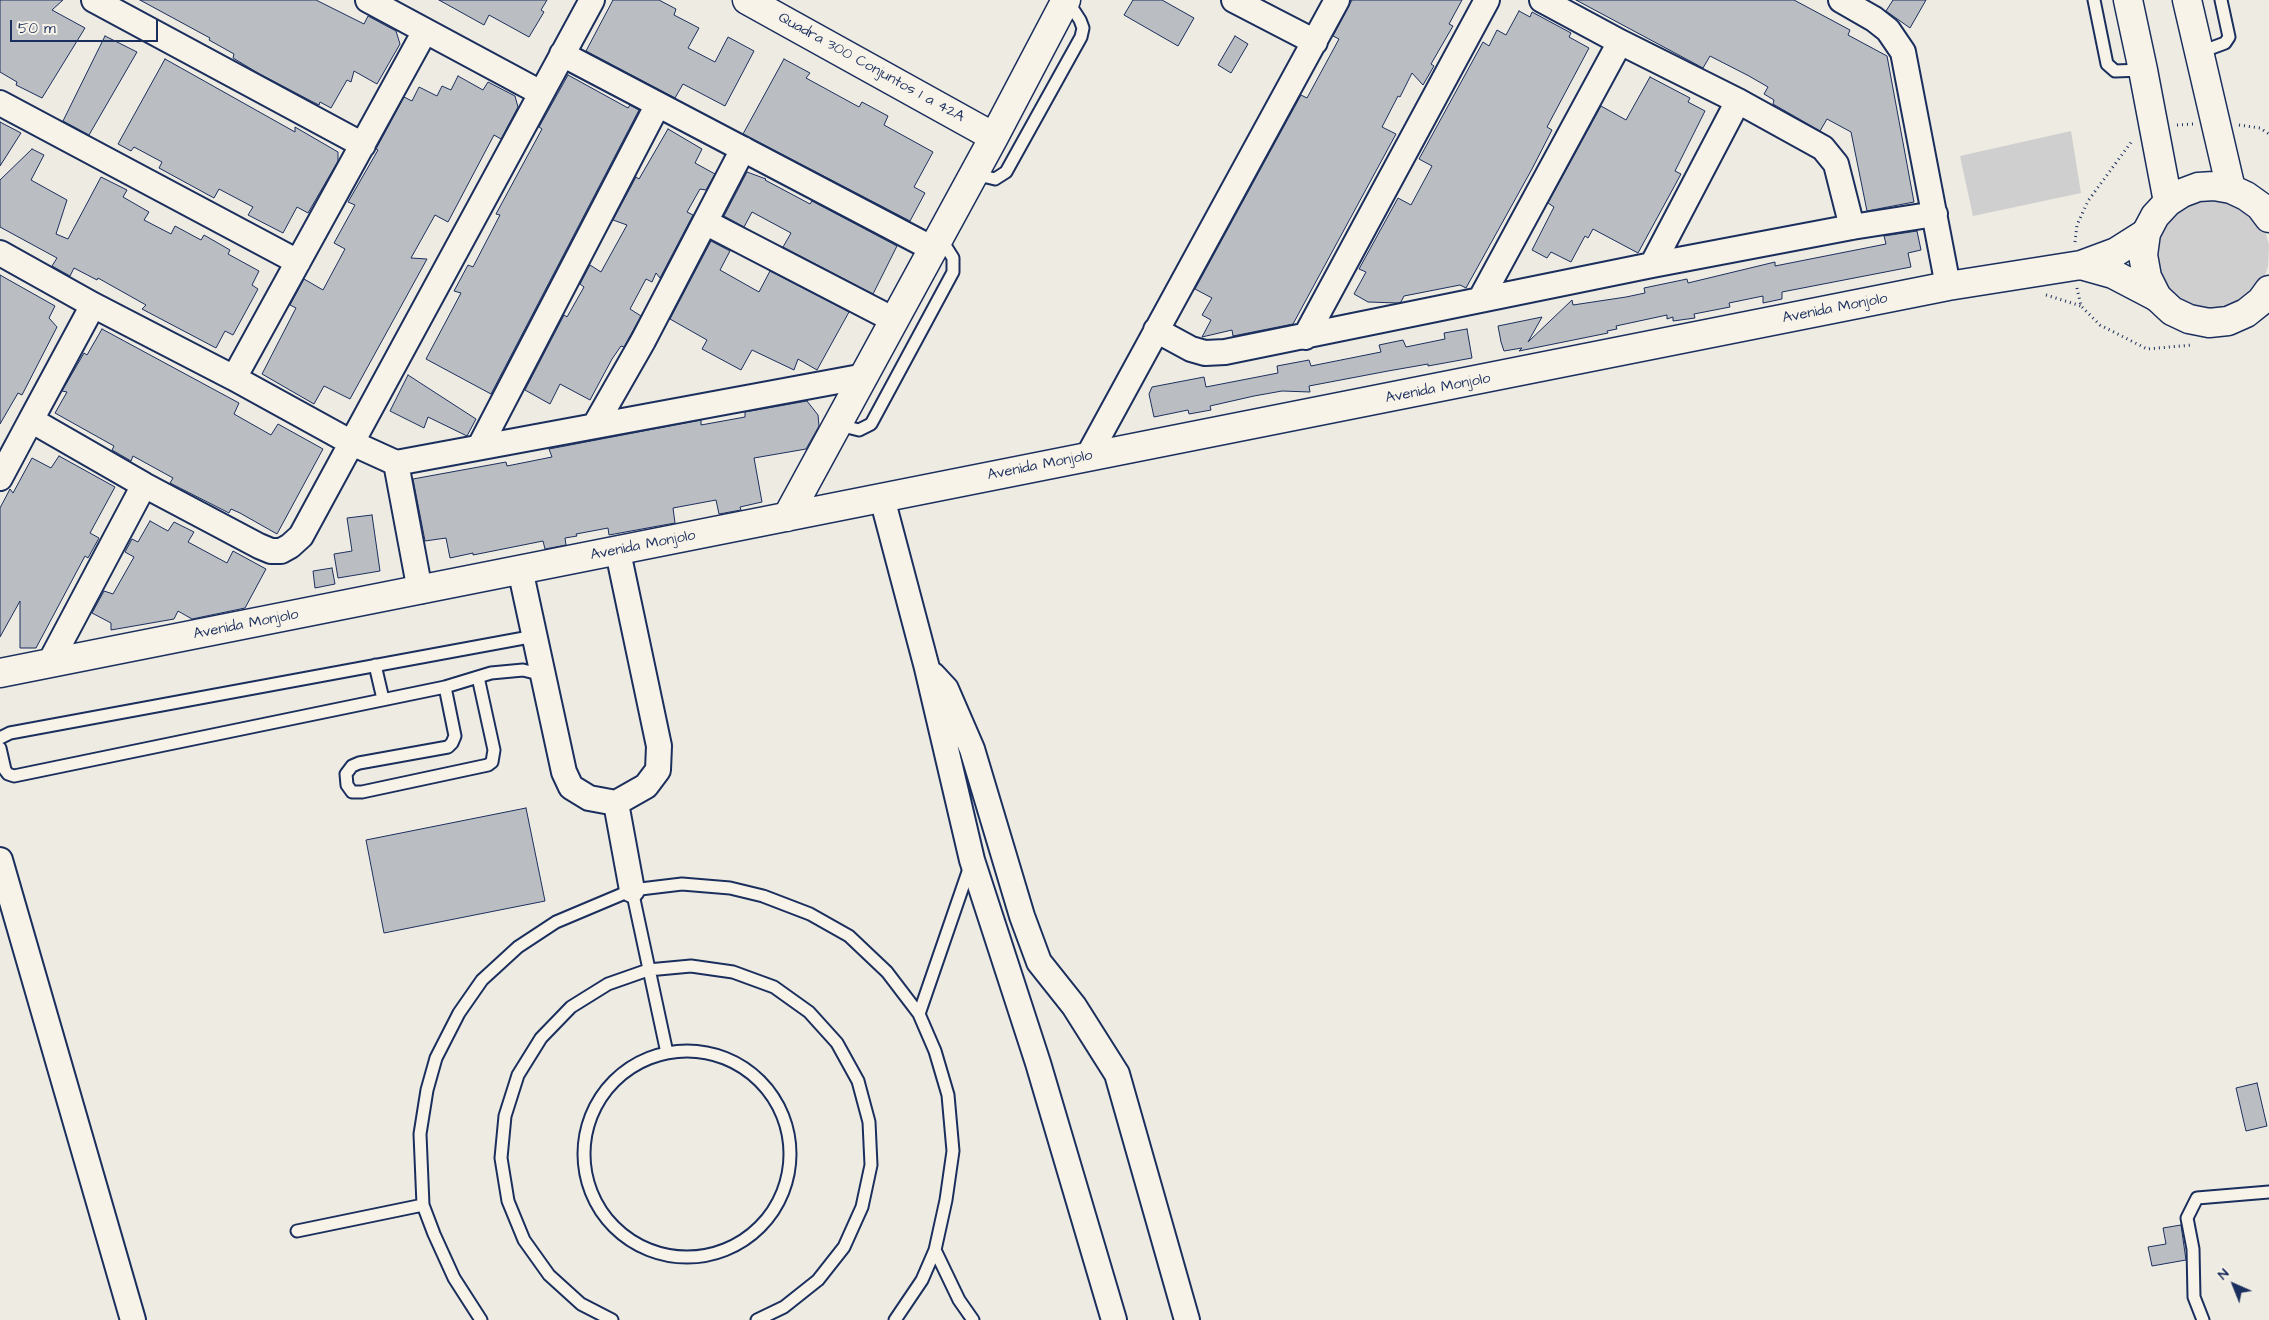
<!DOCTYPE html>
<style>
body{margin:0}
#map{position:relative;width:2269px;height:1320px;overflow:hidden;background:#eeebe2;font-family:"Architects Daughter",sans-serif}
canvas{display:block}
.north{position:absolute;left:2209px;top:1260px;width:50px;height:50px;-webkit-text-stroke:4px #f7f3e8;paint-order:stroke;rotate:316deg;font-size:14px;font-weight:700;line-height:20px;text-align:center;color:#1b2f5e}
.north::after{content:'';display:block;margin:auto;width:18px;height:22px;background:#1b2f5e;clip-path:polygon(50% 0,100% 100%,50% 72%,0 100%)}
.scale{position:absolute;left:10px;top:20px;width:148px;height:22px;box-sizing:border-box;border:2px solid #1b2f5e;border-top:0;padding-left:6px;font-size:15px;line-height:18px;white-space:nowrap;color:#1b2f5e;-webkit-text-stroke:4px #f7f3e8;paint-order:stroke}
</style>
<div id="map">
<canvas width="2269" height="1320"></canvas>
<div class="north">N</div>
<div class="scale">50 m</div>
</div>
<script>
const c = document.querySelector('canvas').getContext('2d');
c.lineJoin = 'round';
function fillPath(path, color) { c.fillStyle = color; c.fill(path, 'evenodd'); }
const shape = rows => new Path2D(rows.map(r => 'M' + r).join(''));
function trace(path, color, width, dash) { c.strokeStyle = color; c.lineWidth = width; c.lineCap = dash ? 'butt' : 'round'; c.setLineDash(dash || []); c.stroke(path); }
function write(font, color, halo, rows, align = 'center') {
  c.font = font + ' "Architects Daughter",sans-serif'; c.lineWidth = 5; c.setLineDash([]); c.textBaseline = 'middle'; c.strokeStyle = halo; c.fillStyle = color; for (const [text, x, y, turn = 0] of rows) {
    c.save(); c.translate(x, y); c.rotate((+turn || 0) * Math.PI / 180); c.textAlign = isNaN(turn) ? turn : align; if (halo) c.strokeText(text, 0, 0); c.fillText(text, 0, 0); c.restore();
  }
}
fillPath(shape([
 [2071,131,2081,193,1973,216,1960,156],
 [2236,199,2264,227,2269,245,2268,266,2264,279,2236,307,2197,312,2163,291,2152,241,2184,200]
]), '#cfcfcf');
const building = shape([
 [0,0,63,0,52,10,85,28,42,98,16,85,17,82,0,72,0,0],
 [140,0,316,0,364,24,368,16,396,31,400,44,377,84,354,71,351,82,347,80,331,108,320,102,319,105,311,101,258,73,233,58,234,54,209,40,210,38,140,0],
 [439,0,547,0,541,10,544,12,529,37,489,15,484,25,439,0],
 [613,0,659,0,676,9,674,15,699,28,688,48,715,62,728,37,754,51,725,106,683,84,675,98,586,51,613,0],
 [1133,0,1162,0,1194,18,1178,46,1124,15,1133,0],
 [1352,0,1462,0,1449,24,1453,26,1431,64,1434,66,1423,85,1412,73,1400,97,1398,96,1382,127,1396,134,1293,324,1233,336,1232,330,1202,337,1211,320,1202,315,1212,298,1195,289,1301,95,1307,98,1339,39,1333,36,1352,0],
 [1576,0,1794,0,1850,30,1848,35,1887,56,1914,202,1867,211,1851,132,1827,119,1820,131,1773,104,1774,100,1764,94,1768,87,1749,76,1710,56,1703,68,1576,0],
 [1893,0,1926,0,1910,28,1886,11,1893,0],
 [1519,11,1530,17,1532,12,1571,33,1569,37,1589,48,1547,127,1552,130,1532,169,1466,288,1460,285,1404,296,1401,302,1398,303,1368,302,1354,294,1366,272,1359,269,1398,198,1411,205,1432,166,1419,159,1483,42,1489,46,1497,30,1506,35,1519,11],
 [105,36,137,52,89,135,63,121,105,36],
 [1235,36,1248,44,1231,73,1218,65,1235,36],
 [165,59,295,132,295,127,338,152,338,161,308,213,297,207,283,233,248,215,253,207,219,189,214,198,159,168,162,162,134,147,131,151,118,144,165,59],
 [784,59,810,73,806,78,859,107,862,102,888,116,884,125,933,152,914,187,925,193,910,221,743,134,784,59],
 [568,75,628,108,630,105,639,110,491,394,426,359,461,293,454,291,468,265,473,267,500,215,496,214,542,129,539,127,568,75],
 [458,76,483,90,488,82,515,96,518,107,501,139,494,135,448,222,435,215,411,258,427,259,350,399,324,386,314,404,262,374,296,308,290,305,304,279,323,290,345,249,334,243,355,205,348,202,378,150,376,149,404,97,412,101,419,87,437,96,442,86,451,90,458,76],
 [1650,77,1690,98,1688,102,1705,111,1675,171,1681,174,1638,253,1593,229,1588,238,1585,236,1571,262,1551,252,1547,258,1532,250,1554,207,1548,203,1601,106,1626,120,1650,77],
 [0,122,21,133,0,166,0,122],
 [668,129,702,149,695,163,715,174,706,190,700,189,687,212,693,215,660,278,656,273,652,282,646,279,630,309,641,316,624,347,621,346,612,359,590,400,560,384,550,404,525,390,564,315,567,317,584,287,580,284,590,265,601,272,627,225,613,220,636,177,639,179,668,129],
 [32,149,44,155,31,180,67,200,56,234,68,239,101,177,127,190,123,197,149,212,144,220,171,234,175,226,201,240,204,235,230,250,228,254,259,271,252,285,258,289,233,335,225,331,216,348,142,309,146,305,98,278,97,280,74,268,70,276,52,266,57,258,0,227,0,180,32,149],
 [747,172,766,179,765,180,810,204,812,201,897,246,873,294,783,247,791,233,752,212,744,227,724,216,747,172],
 [1917,231,1921,250,1908,253,1911,267,1782,292,1782,299,1763,303,1763,296,1729,303,1730,307,1694,314,1695,318,1673,321,1673,317,1667,319,1667,315,1616,326,1617,329,1607,331,1608,333,1519,351,1522,348,1504,351,1501,342,1498,326,1542,317,1528,342,1572,300,1573,305,1626,297,1645,293,1644,288,1687,279,1688,283,1775,262,1775,266,1886,244,1884,236,1917,231],
 [711,241,730,251,720,270,759,292,770,271,849,312,817,370,798,359,794,370,752,350,741,370,702,349,707,340,670,319,711,241],
 [0,275,55,306,49,318,57,327,22,395,18,393,0,424,0,275],
 [102,329,239,403,234,414,271,435,278,424,323,449,277,534,240,513,231,509,229,513,170,483,173,478,133,456,131,461,112,450,114,446,55,413,67,392,62,391,84,353,87,355,102,329],
 [1467,329,1472,358,1428,366,1428,364,1388,371,1309,386,1310,392,1282,391,1254,396,1210,406,1211,410,1189,414,1188,410,1154,417,1149,394,1152,387,1204,377,1206,387,1278,373,1277,366,1309,360,1311,366,1381,352,1379,345,1403,340,1406,347,1445,339,1444,333,1467,329],
 [408,375,476,419,467,436,428,417,424,428,390,411,408,375],
 [807,401,818,415,819,426,806,449,754,458,762,502,740,507,741,510,719,514,716,500,673,508,675,523,609,535,608,528,576,534,577,536,565,538,566,545,545,549,543,541,473,555,473,553,450,558,446,538,425,541,413,479,506,462,507,466,552,457,549,449,701,420,701,425,745,417,745,412,807,401],
 [59,456,115,487,90,533,99,538,88,558,85,556,36,648,20,648,20,601,0,637,0,508,10,489,13,493,32,458,51,468,59,456],
 [372,515,380,571,338,578,334,554,352,551,347,518,372,515],
 [150,521,168,531,174,522,194,532,188,542,227,563,233,551,266,569,245,608,192,619,178,611,174,619,111,630,111,623,92,613,104,591,113,594,134,557,125,552,132,539,138,542,150,521],
 [332,568,335,584,315,588,313,571,332,568],
 [526,808,545,901,384,933,366,840,526,808],
 [2257,1083,2267,1126,2246,1131,2236,1088,2257,1083],
 [2181,1225,2186,1260,2152,1266,2148,1247,2166,1244,2163,1228,2181,1225]
]);
fillPath(building, '#babdc2');
trace(building, '#1b2f5e', 1);
const service = shape([
 [2094,0,2107,64,2115,71,2142,70],
 [2198,53,2225,43,2229,37,2221,0],
 [974,174,995,179,1006,172,1081,37,1083,28,1080,20,1067,0],
 [839,425,859,430,871,424,953,272,953,258,941,239],
 [375,665,383,699],
 [445,687,455,736,452,743,448,747,359,763,352,766,346,774,347,785,352,792,362,792,488,765,492,762,494,750,478,677],
 [0,738,10,733,535,636],
 [0,748,5,770,8,774,14,776,445,687,491,673,523,670,543,675],
 [632,890,667,1053],
 [919,1014,970,866],
 '584 1154a103 103 0 1 1 206 0a103 103 0 1 1-206 0Z',
 [297,1231,423,1205],
 [935,1250,959,1300,973,1320],
 [481,1320,454,1278,434,1234,423,1205,420,1134,427,1090,436,1058,459,1013,482,980,518,947,556,922,632,890,682,884,730,888,763,896,810,914,849,936,887,972,919,1014,935,1051,948,1095,953,1151,946,1200,935,1250,922,1280,895,1320],
 [612,1320,581,1304,549,1275,524,1240,508,1201,501,1158,505,1116,518,1075,541,1038,571,1007,608,984,648,970,691,966,733,972,774,987,809,1012,837,1043,858,1081,869,1122,871,1165,862,1207,844,1247,818,1280,784,1307,757,1320],
 [2203,1320,2194,1297,2193,1249,2187,1218,2197,1198,2269,1192]
]);
const minor = shape([
 [94,0,363,145],
 [368,0,541,93],
 [1234,0,1315,42],
 [1542,0,1620,42,1738,101,1823,148,1836,164,1852,227],
 [1841,0,1874,19,1888,30,1903,52,1948,286],
 [562,54,933,249],
 [0,103,298,262],
 [705,222,894,320],
 [0,253,93,305,234,378,352,443,396,463,865,376],
 [1652,265,1738,101],
 [1480,300,1620,42],
 [93,305,31,420,144,485,259,546,271,551,281,551,290,546,301,536,592,0],
 [1156,330,1191,349,1205,353,1225,352,1652,265,1852,227,1935,214],
 [1305,337,1487,0],
 [234,378,425,31],
 [595,425,643,341,743,149],
 [480,446,657,106],
 [1088,456,1337,0],
 [396,463,420,591],
 [0,478,31,420],
 [882,498,927,668,972,860,1038,1063,1114,1320],
 [520,569,564,772,571,787,589,798,616,803,646,786,658,770,659,746,618,552],
 [49,664,144,485],
 [933,675,946,689,972,749,1022,916,1039,962,1074,1006,1117,1074,1187,1320],
 [616,803,632,890],
 [0,860,133,1320]
]);
const tertiary = shape([
 [747,0,994,137],
 [2081,265,2113,274,2157,297],
 [787,517,994,137,1066,0],
 [0,673,1948,286,2081,265,2116,252,2146,233]
]);
const secondary = shape([
 [2128,0,2143,70,2168,202],
 [2187,0,2231,189],
 [2269,218,2260,206,2246,196,2231,189,2214,186,2198,187,2182,193,2168,202,2155,216,2146,233,2143,255,2147,277,2157,297,2172,311,2189,319,2209,323,2228,321,2246,313,2261,301,2269,290]
]);
trace(service, '#1b2f5e', 15);
trace(minor, '#1b2f5e', 28);
trace(tertiary, '#1b2f5e', 31);
trace(secondary, '#1b2f5e', 31);
trace(shape([
 [2177,125,2193,124],
 [2239,125,2260,128,2269,134],
 [2075,242,2077,225,2088,201,2132,141],
 [2077,288,2081,306,2100,325,2147,349,2192,345],
 [2046,295,2081,306]
]), '#1b2f5e', 3, [1, 4]);
trace(service, '#f7f3e8', 11);
trace(minor, '#f7f3e8', 24);
trace(tertiary, '#f7f3e8', 28);
trace(secondary, '#f7f3e8', 28);
write('15px', '#1b2f5e', '#f7f3e8', [
 ["Quadra 300 Conjuntos 1 a 42A",871,68,29],
 ["Avenida Monjolo",1835,309,-11],
 ["Avenida Monjolo",1438,389,-11],
 ["Avenida Monjolo",1040,466,-11],
 ["Avenida Monjolo",643,546,-11],
 ["Avenida Monjolo",246,625,-11]
]);
</script>
